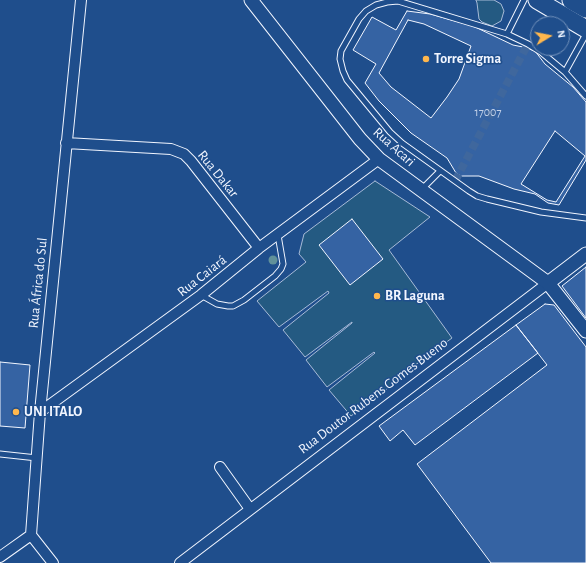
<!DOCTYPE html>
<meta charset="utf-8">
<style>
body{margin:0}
#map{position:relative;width:586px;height:563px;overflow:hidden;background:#1f4e8c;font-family:"Alegreya Sans",sans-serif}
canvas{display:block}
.north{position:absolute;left:530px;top:16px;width:40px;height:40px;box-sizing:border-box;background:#1f4e8c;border:1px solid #7391ba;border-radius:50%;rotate:80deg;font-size:11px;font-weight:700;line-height:16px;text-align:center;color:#f2f6ff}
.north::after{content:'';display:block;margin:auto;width:14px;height:18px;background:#ffb74d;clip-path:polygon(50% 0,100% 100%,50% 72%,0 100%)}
</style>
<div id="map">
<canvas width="586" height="563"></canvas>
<div class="north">N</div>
</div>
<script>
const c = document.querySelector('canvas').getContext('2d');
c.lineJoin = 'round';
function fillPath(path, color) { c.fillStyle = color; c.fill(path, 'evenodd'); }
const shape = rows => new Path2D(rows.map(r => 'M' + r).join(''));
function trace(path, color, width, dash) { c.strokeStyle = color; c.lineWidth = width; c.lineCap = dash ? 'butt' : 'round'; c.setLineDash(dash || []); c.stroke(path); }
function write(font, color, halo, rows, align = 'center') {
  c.font = font + ' "Alegreya Sans",sans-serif'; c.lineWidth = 3; c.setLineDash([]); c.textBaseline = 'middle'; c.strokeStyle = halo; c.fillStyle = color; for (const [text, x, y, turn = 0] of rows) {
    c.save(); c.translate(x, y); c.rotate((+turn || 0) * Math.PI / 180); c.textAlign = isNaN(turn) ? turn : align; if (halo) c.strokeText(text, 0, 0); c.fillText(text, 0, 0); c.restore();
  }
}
const green = shape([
 [476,0,494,0,501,4,504,11,501,21,492,26,482,22,479,19,477,3,476,0],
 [375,181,430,217,389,250,452,338,403,374,404,376,351,416,329,390,375,353,374,352,327,387,306,360,352,323,352,322,305,357,283,330,329,293,328,291,279,327,257,301,306,262,299,254,304,234,375,181]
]);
fillPath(green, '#245a82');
trace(green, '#a8bbd7', 1);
const building = shape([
 [407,11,430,14,473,26,513,45,523,47,535,51,545,64,573,87,586,102,586,160,559,205,548,203,535,194,514,189,479,176,461,176,456,173,447,158,411,133,379,101,365,83,376,64,353,50,372,17,396,30,407,11],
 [408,20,424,24,471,46,459,79,447,97,431,118,391,87,379,73,408,20],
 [555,131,585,156,556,202,547,200,521,184,555,131],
 [352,219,383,259,350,285,319,245,352,219],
 [586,267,586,318,562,286,586,267],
 [545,304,554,305,586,347,586,563,491,563,417,464,547,365,516,325,545,304],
 [516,325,538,353,415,445,403,430,390,441,379,426,516,325],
 [0,362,30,365,25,428,0,426,0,362]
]);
fillPath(building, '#3563a3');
trace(building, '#f2f6ff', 1);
trace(shape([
 [455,181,528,44]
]), '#3f679d', 8, [8, 4]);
const service = shape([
 [507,34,524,0],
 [565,72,586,34],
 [586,96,565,72,541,52,528,44,507,34,398,1,387,2,376,5,366,11,359,19,341,51,340,59,343,71,347,80,390,132,402,143,469,191,477,196,487,199,541,212,586,218],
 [421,190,440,171],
 [201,295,217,304,228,306,233,306,244,300,275,276,281,269,283,264,278,235],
 [0,454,37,458]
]);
const minor = shape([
 [66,143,171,149,184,154,191,161,259,248],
 [40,412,201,295,259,248,379,159],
 [220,467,250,509],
 [0,557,31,535],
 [53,563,31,535,40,412,81,0],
 [180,563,548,283]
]);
const tertiary = shape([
 [251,0,360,139,379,159,548,283,586,331],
 [548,283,586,254]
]);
const trunk = shape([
 [537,0,586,29]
]);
const motorway = shape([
 [572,0,586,8]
]);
trace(service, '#f2f6ff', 7);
trace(minor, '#f2f6ff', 12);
trace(tertiary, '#f2f6ff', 15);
trace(trunk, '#f2f6ff', 19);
trace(motorway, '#f2f6ff', 21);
trace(service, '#1f4e8c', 5);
trace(minor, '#1f4e8c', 10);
trace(tertiary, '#1f4e8c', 13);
trace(trunk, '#1f4e8c', 17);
trace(motorway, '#1f4e8c', 19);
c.fillStyle = '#61919a';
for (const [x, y] of [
 [273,260]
]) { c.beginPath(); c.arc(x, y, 4.5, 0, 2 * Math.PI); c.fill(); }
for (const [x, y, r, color] of [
 [426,59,4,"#ffb74d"],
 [377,296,4,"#ffb74d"],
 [16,412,4,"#ffb74d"]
]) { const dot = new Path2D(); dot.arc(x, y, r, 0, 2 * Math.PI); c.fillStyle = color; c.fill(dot); trace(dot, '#1f4e8c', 1.5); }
write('12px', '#c3d1e8', null, [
 ["17007",488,112]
]);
write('bold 14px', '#f2f6ff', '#1f4e8c', [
 ["Torre Sigma",434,59],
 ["BR Laguna",385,296],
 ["UNI ITALO",24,412]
], 'left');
write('14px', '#f2f6ff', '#1f4e8c', [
 ["Rua Acari",394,147,42],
 ["Rua Dakar",218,174,51],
 ["Rua Caiará",202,276,-38],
 ["Rua África do Sul",38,283,-84],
 ["Rua Doutor Rubens Gomes Bueno",373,396,-37]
]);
</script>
